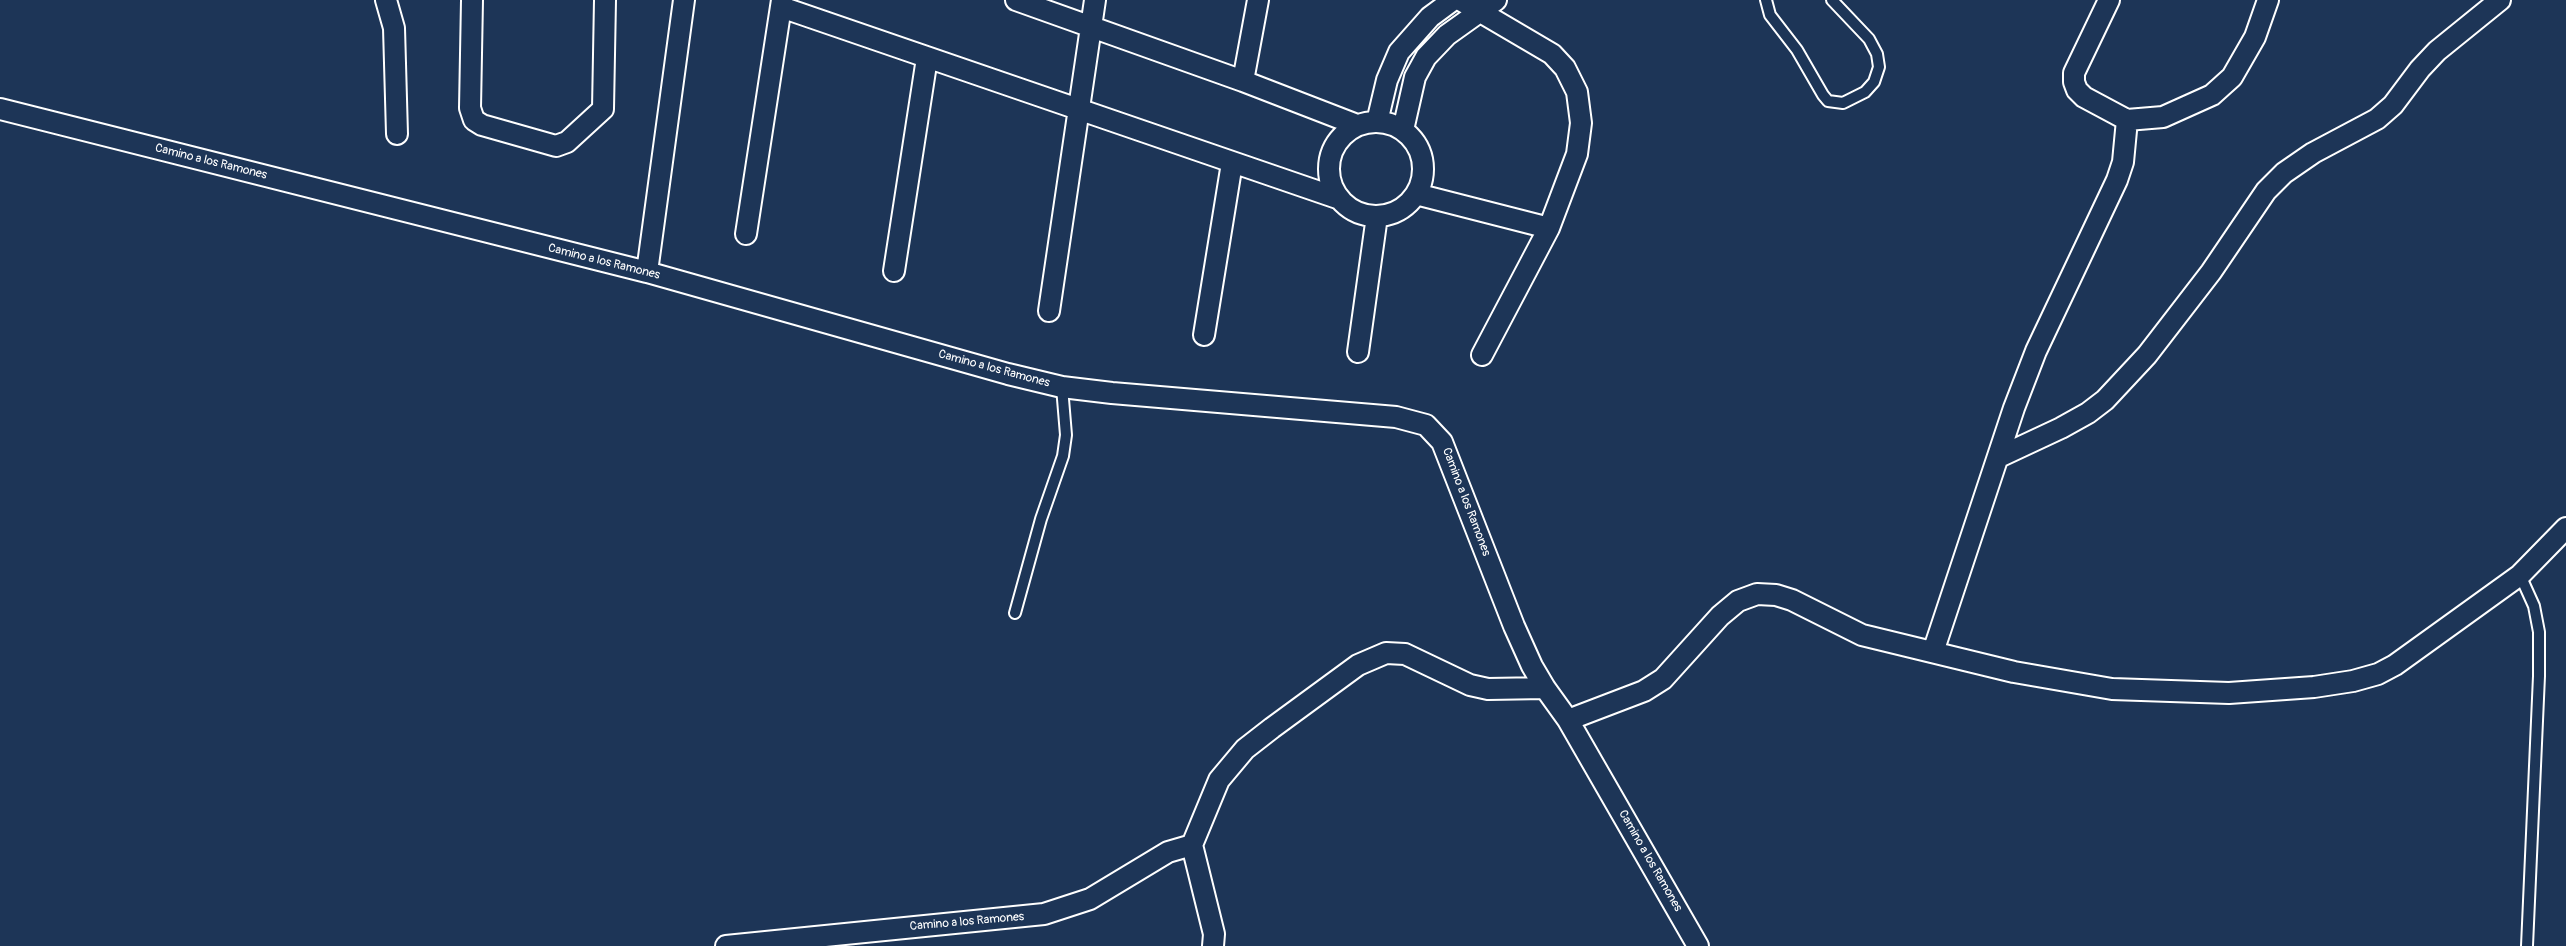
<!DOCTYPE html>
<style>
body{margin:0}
canvas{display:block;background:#1d3557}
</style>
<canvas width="2566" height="946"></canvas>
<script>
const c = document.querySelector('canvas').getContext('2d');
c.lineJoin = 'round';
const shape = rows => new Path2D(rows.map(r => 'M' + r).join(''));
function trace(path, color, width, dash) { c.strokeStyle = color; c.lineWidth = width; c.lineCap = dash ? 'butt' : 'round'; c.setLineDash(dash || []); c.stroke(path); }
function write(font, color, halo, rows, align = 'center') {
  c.font = font + ' Pangolin,sans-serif'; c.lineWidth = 4; c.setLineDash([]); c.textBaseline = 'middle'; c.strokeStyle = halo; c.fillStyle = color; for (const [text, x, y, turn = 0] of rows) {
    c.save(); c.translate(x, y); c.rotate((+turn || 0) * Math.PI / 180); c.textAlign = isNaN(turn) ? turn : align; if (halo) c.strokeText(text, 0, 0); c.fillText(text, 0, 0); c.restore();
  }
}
const service = shape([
 [1766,0,1770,15,1797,50,1823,95,1828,101,1843,103,1865,92,1874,82,1879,67,1877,54,1869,39,1832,0],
 [2520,575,2534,606,2539,632,2539,676,2527,946],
 [1015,613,1041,519,1063,456,1066,435,1062,387]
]);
const minor = shape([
 [386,0,394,28,397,134],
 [472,0,470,108,474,120,482,125,556,146,567,142,603,109,605,0],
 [1016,0,1243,81,1357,125],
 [1460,0,1552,54,1565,68,1577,92,1581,123,1577,154,1549,228,1482,355],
 [2109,0,2074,73,2074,82,2077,90,2084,97,2127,120,2163,117,2212,95,2232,77,2255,37,2268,0],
 [781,7,1340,199],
 [1243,81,1258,0],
 [0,109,647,272,1008,374,1062,387,1112,393,1396,417,1426,425,1442,442,1514,626,1532,666,1545,688,1568,720,1698,946],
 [1377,122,1387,80,1399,52,1430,17,1453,0],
 '1329 169a47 47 0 1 1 94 0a47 47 0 1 1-94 0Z',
 [1403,130,1415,77,1426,57,1447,35,1496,0],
 [1416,194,1549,228],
 [746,234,782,0],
 [894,271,927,58],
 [647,272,684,0],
 [1049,311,1095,0],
 [1204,335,1232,163],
 [1358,352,1377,216],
 [1999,457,2061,428,2088,413,2105,400,2147,355,2211,272,2266,191,2284,173,2313,153,2377,119,2393,105,2420,69,2437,51,2500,0],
 [1933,652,2014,408,2036,351,2117,180,2123,162,2127,120],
 [1568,720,1644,691,1663,679,1720,616,1738,601,1757,594,1776,595,1792,600,1862,635,2014,672,2112,689,2229,693,2314,687,2353,681,2378,674,2395,665,2520,575,2566,528],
 [726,946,1044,914,1090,899,1168,852,1192,845],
 [1213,946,1214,934,1192,845,1219,780,1245,749,1272,728,1358,665,1386,653,1405,654,1470,685,1488,689,1545,688]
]);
trace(service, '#fff', 14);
trace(minor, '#fff', 24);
trace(service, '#1d3557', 10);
trace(minor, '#1d3557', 20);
write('12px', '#fff', '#1d3557', [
 ["Camino a los Ramones",211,162,14],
 ["Camino a los Ramones",604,262,14],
 ["Camino a los Ramones",994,369,15],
 ["Camino a los Ramones",1466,502,69],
 ["Camino a los Ramones",1650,861,60],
 ["Camino a los Ramones",967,922,-5]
]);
</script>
